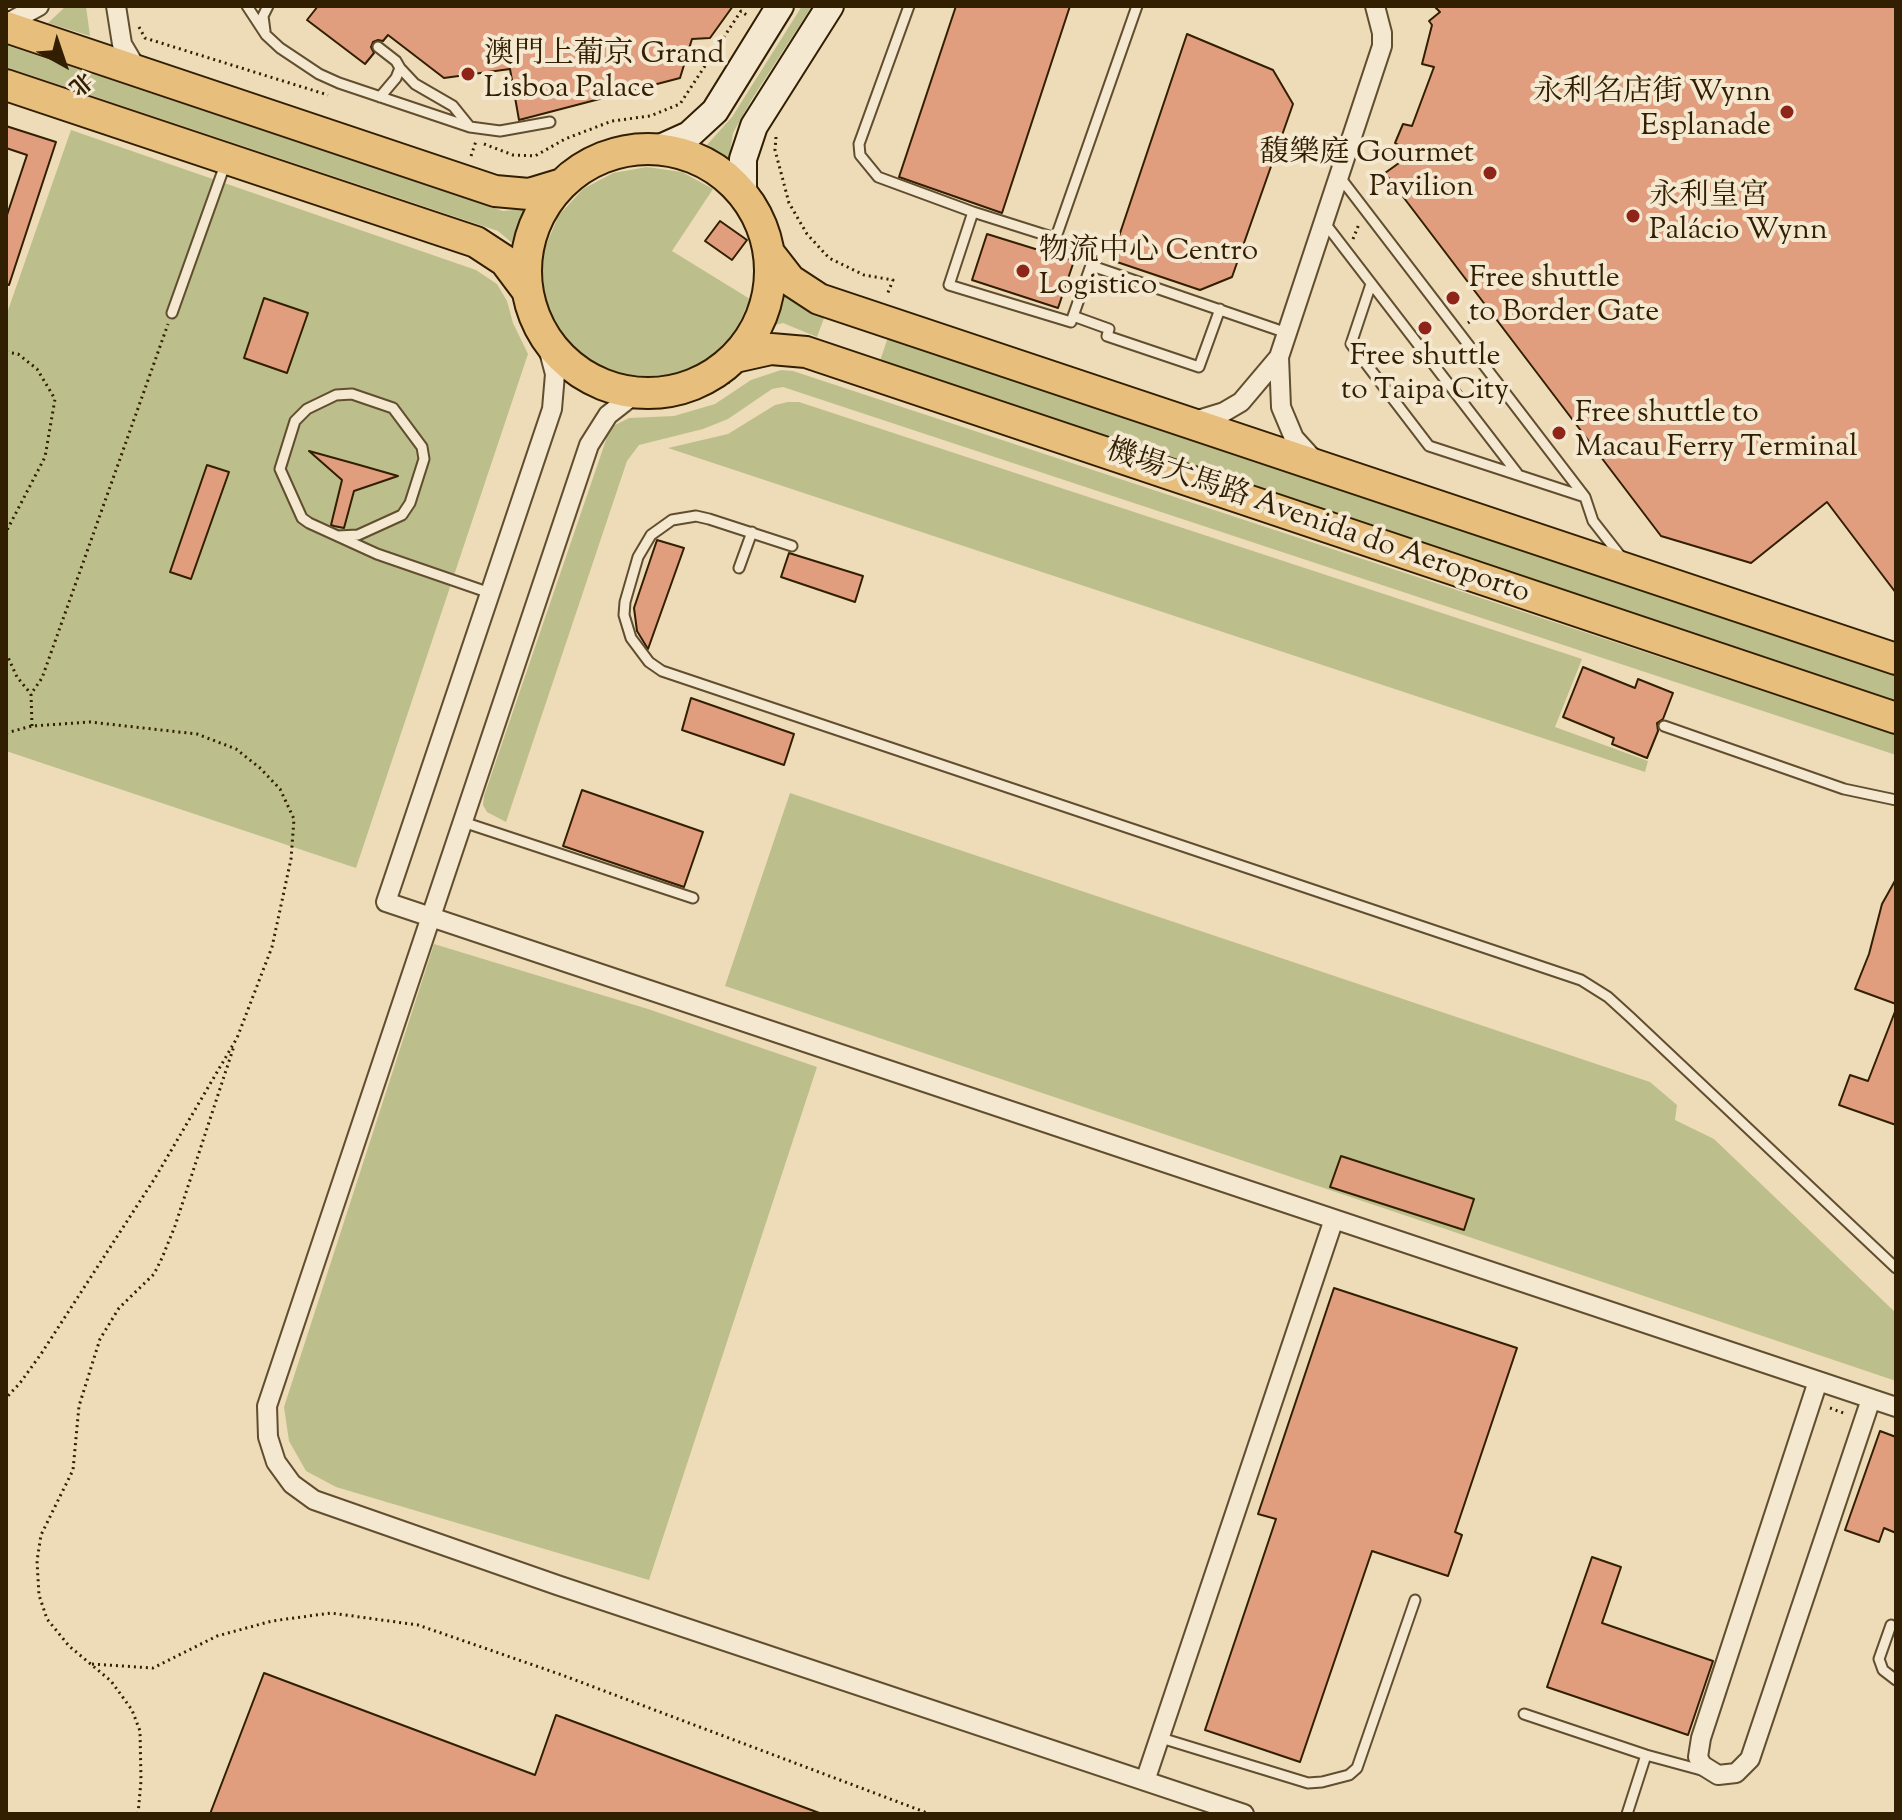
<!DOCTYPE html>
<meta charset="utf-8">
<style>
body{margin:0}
#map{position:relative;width:1902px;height:1820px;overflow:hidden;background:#eedcb8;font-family:"Sorts Mill Goudy","Noto Serif SC",serif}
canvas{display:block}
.frame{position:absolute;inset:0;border:8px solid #321e01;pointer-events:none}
.north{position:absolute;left:24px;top:24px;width:80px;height:80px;-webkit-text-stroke:6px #f4e8d1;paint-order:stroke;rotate:140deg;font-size:22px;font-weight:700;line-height:32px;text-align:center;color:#321e01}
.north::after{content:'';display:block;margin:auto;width:28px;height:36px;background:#321e01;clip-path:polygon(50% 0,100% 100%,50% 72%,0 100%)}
</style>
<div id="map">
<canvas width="1902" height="1820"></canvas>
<div class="frame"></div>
<div class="north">北</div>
</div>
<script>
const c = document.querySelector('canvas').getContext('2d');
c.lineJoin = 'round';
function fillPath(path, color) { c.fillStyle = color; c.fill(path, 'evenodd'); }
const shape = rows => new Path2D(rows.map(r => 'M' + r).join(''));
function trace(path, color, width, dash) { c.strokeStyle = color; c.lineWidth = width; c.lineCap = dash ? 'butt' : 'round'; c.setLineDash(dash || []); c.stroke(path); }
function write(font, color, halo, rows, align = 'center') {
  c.font = font + ' "Sorts Mill Goudy","Noto Serif SC",serif'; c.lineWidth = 8; c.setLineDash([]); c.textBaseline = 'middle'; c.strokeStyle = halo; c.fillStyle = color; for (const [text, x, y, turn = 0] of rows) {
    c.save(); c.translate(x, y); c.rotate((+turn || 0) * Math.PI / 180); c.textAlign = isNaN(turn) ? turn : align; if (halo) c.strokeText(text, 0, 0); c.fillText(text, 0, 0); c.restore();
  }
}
fillPath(shape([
 [66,6,86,6,90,36,48,23],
 [802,6,812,6,752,99,733,133,729,159,705,147,732,117],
 [6,45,503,211,525,209,512,243,498,231,6,67],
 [71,130,476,270,497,284,507,301,513,323,528,354,356,868,6,751,6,316],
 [647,167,682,172,713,189,672,251,750,299,736,330,712,356,681,373,646,378,612,372,582,356,569,344,551,315,545,298,542,264,545,247,559,215,583,189,613,173],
 [787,287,827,310,817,337,783,323,771,326],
 [889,334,1896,672,1896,704,880,361],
 [781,370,793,371,1896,735,1896,755,783,387,772,389,728,419,703,429,639,445,627,461,506,822,487,812,483,805,484,796,607,437,613,426,629,418,674,416,715,404,751,380],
 [788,402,799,402,1582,659,1555,727,1648,761,1645,772,668,448,728,434,775,405],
 [790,793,1650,1082,1677,1105,1675,1120,1714,1139,1896,1313,1896,1381,725,986],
 [434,944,648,1009,817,1067,649,1580,336,1487,306,1471,289,1441,284,1407]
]), '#bcbf8c');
const building = shape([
 [318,6,733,6,710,38,692,39,680,78,519,120,510,69,444,78,388,35,383,41,378,40,373,42,371,47,374,53,365,64,307,20,318,6],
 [956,6,1070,6,1002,213,899,177,956,6],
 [1434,6,1896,6,1896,593,1827,502,1751,563,1661,536,1385,173,1413,153,1395,143,1403,124,1412,126,1434,67,1422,64,1432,25,1429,21,1440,12,1434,6],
 [1187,34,1273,70,1293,104,1232,277,1200,290,1111,260,1187,34],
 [6,126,56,142,9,285,6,284,6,218,27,155,6,148,6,126],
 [720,221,747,240,732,260,705,241,720,221],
 [987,234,1074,261,1058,308,972,280,987,234],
 [264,298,308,313,287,373,244,358,264,298],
 [309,451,356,464,398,476,354,491,344,528,334,526,331,525,342,480,309,451],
 [207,465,229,472,191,579,170,572,207,465],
 [657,540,684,548,648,649,637,631,634,608,657,540],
 [789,553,863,576,855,602,781,577,789,553],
 [1583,667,1635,688,1638,679,1673,693,1663,719,1657,723,1658,731,1647,758,1612,744,1614,738,1563,717,1583,667],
 [691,698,794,734,784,765,682,730,691,698],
 [582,790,703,832,684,887,563,846,582,790],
 [1896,879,1896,1004,1855,989,1869,954,1882,904,1896,879],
 [1896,1009,1896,1125,1839,1105,1850,1075,1868,1081,1896,1009],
 [1341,1156,1474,1199,1464,1230,1330,1187,1341,1156],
 [1334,1288,1517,1348,1455,1532,1462,1535,1448,1576,1372,1551,1300,1762,1205,1730,1276,1519,1258,1514,1334,1288],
 [1880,1431,1896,1437,1896,1533,1884,1528,1879,1542,1845,1530,1880,1431],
 [1592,1557,1621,1567,1602,1623,1713,1661,1688,1735,1547,1687,1592,1557],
 [264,1673,535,1775,556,1715,822,1814,210,1814,264,1673]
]);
fillPath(building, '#e09e7e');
trace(building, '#321e01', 2);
const lane = shape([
 [247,6,266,35,280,48,319,74,339,83,470,127,500,131,550,122],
 [909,6,859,144,860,155,878,177,973,212],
 [265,31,263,16,268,6],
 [378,47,396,61,400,68,396,78,380,97],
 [400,68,415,84,453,106,470,127],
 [1339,176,1585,497,1593,521,1622,558],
 [973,212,1096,251,1071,322,949,285,973,212],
 [1324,222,1517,473],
 [1056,237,1137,6],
 [1092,266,1287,333],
 [1371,284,1351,344,1429,446,1585,497],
 [172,313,226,162],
 [1073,316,1109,329,1107,336,1199,367,1220,309],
 [338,536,358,535,402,515,410,503,424,459,422,447,393,408,352,394,336,395,307,409,295,421,280,469,302,518,309,523,377,554,490,593],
 [792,546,709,519,696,516,672,520,651,535,638,557,625,602,624,615,631,638,649,662,662,671,1581,980,1608,997,1630,1017,1896,1268],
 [739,568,752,532],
 [1664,726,1844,789,1896,800],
 [463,822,693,898],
 [1891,1625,1879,1659,1883,1670,1896,1680],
 [1524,1714,1646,1755,1705,1771],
 [1161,1738,1308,1783,1322,1782,1349,1775,1357,1768,1415,1600],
 [1627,1814,1646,1755]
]);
const street = shape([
 [116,6,122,44,138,71],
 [6,24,39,6],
 [546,340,555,374,552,409,386,902,1896,1407],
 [1279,357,1281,407,1294,438,1314,460],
 [636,393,608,415,589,445,267,1406,268,1437,276,1462,292,1484,314,1500,557,1585,1244,1814],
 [1191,422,1224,412,1241,402,1279,357,1382,46,1382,33,1375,6],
 [1818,1381,1701,1738,1698,1757,1702,1765,1718,1775,1736,1773,1750,1759,1871,1399],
 [1145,1781,1334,1219]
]);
const secondary = shape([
 [658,149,689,135,715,111,780,6],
 [743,194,743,159,754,126,830,6]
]);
const primary = shape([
 [6,27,495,191,529,194,562,184],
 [6,85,476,242,505,261,526,289],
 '526 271a122 122 0 1 1 244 0a122 122 0 1 1-244 0Z',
 [769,253,790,280,819,299,1896,659],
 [735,357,771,349,806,352,1896,718]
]);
trace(lane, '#614e2f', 13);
trace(street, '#614e2f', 22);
trace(secondary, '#321e01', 30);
trace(primary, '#321e01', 34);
trace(shape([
 [139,27,145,38,328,95],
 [776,137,775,150,789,203,807,234,829,258,864,275,893,280,887,295],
 [484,144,513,155,535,156,565,139,612,121,650,116,680,104,741,11,748,16],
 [471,156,476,141],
 [1353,239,1359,224],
 [1468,323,1487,308],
 [6,352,18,354,37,369,55,399,45,457,6,532],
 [648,407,678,403,714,391,731,381],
 [6,653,17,677,31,694],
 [32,726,31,694,42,678,168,324],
 [6,733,32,726,90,722,197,734,236,749,260,768,280,789,294,819,291,859,272,947,237,1038,155,1178,41,1354,20,1383,6,1398],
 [1830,1408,1846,1414],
 [92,1664,153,1668,217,1636,272,1621,331,1613,418,1625,562,1675,930,1814],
 [138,1814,141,1781,140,1731,132,1710,111,1681,69,1646,47,1619,39,1595,37,1561,41,1535,73,1470,79,1406,100,1339,119,1308,154,1274,162,1258,175,1226,234,1046]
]), '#321e01', 3, [2, 4]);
trace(lane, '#f4e8d1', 9);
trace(street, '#f4e8d1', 18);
trace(secondary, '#f4e8d1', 26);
trace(primary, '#e7be7c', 30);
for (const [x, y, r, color] of [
 [468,74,8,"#8f2418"],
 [1787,112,8,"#8f2418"],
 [1490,173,8,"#8f2418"],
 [1633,216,8,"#8f2418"],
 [1023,271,8,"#8f2418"],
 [1453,298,8,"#8f2418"],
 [1425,328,8,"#8f2418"],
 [1559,433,8,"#8f2418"]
]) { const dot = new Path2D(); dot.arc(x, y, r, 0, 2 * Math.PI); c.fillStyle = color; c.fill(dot); trace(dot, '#f4e8d1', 3); }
write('30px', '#321e01', '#f4e8d1', [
 ["澳門上葡京 Grand",484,57],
 ["Lisboa Palace",484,91],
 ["永利名店街 Wynn",1771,95,"right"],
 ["Esplanade",1771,129,"right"],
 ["馥樂庭 Gourmet",1474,156,"right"],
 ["Pavilion",1474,190,"right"],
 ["永利皇宮",1649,199],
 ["Palácio Wynn",1649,233],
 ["物流中心 Centro",1039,254],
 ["Logistico",1039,288],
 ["Free shuttle",1469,281],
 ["to Border Gate",1469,315],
 ["Free shuttle",1425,359,"center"],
 ["to Taipa City",1425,393,"center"],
 ["Free shuttle to",1575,416],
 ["Macau Ferry Terminal",1575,450]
], 'left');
write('30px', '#321e01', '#f4e8d1', [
 ["機場大馬路 Avenida do Aeroporto",1317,524,19]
]);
</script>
